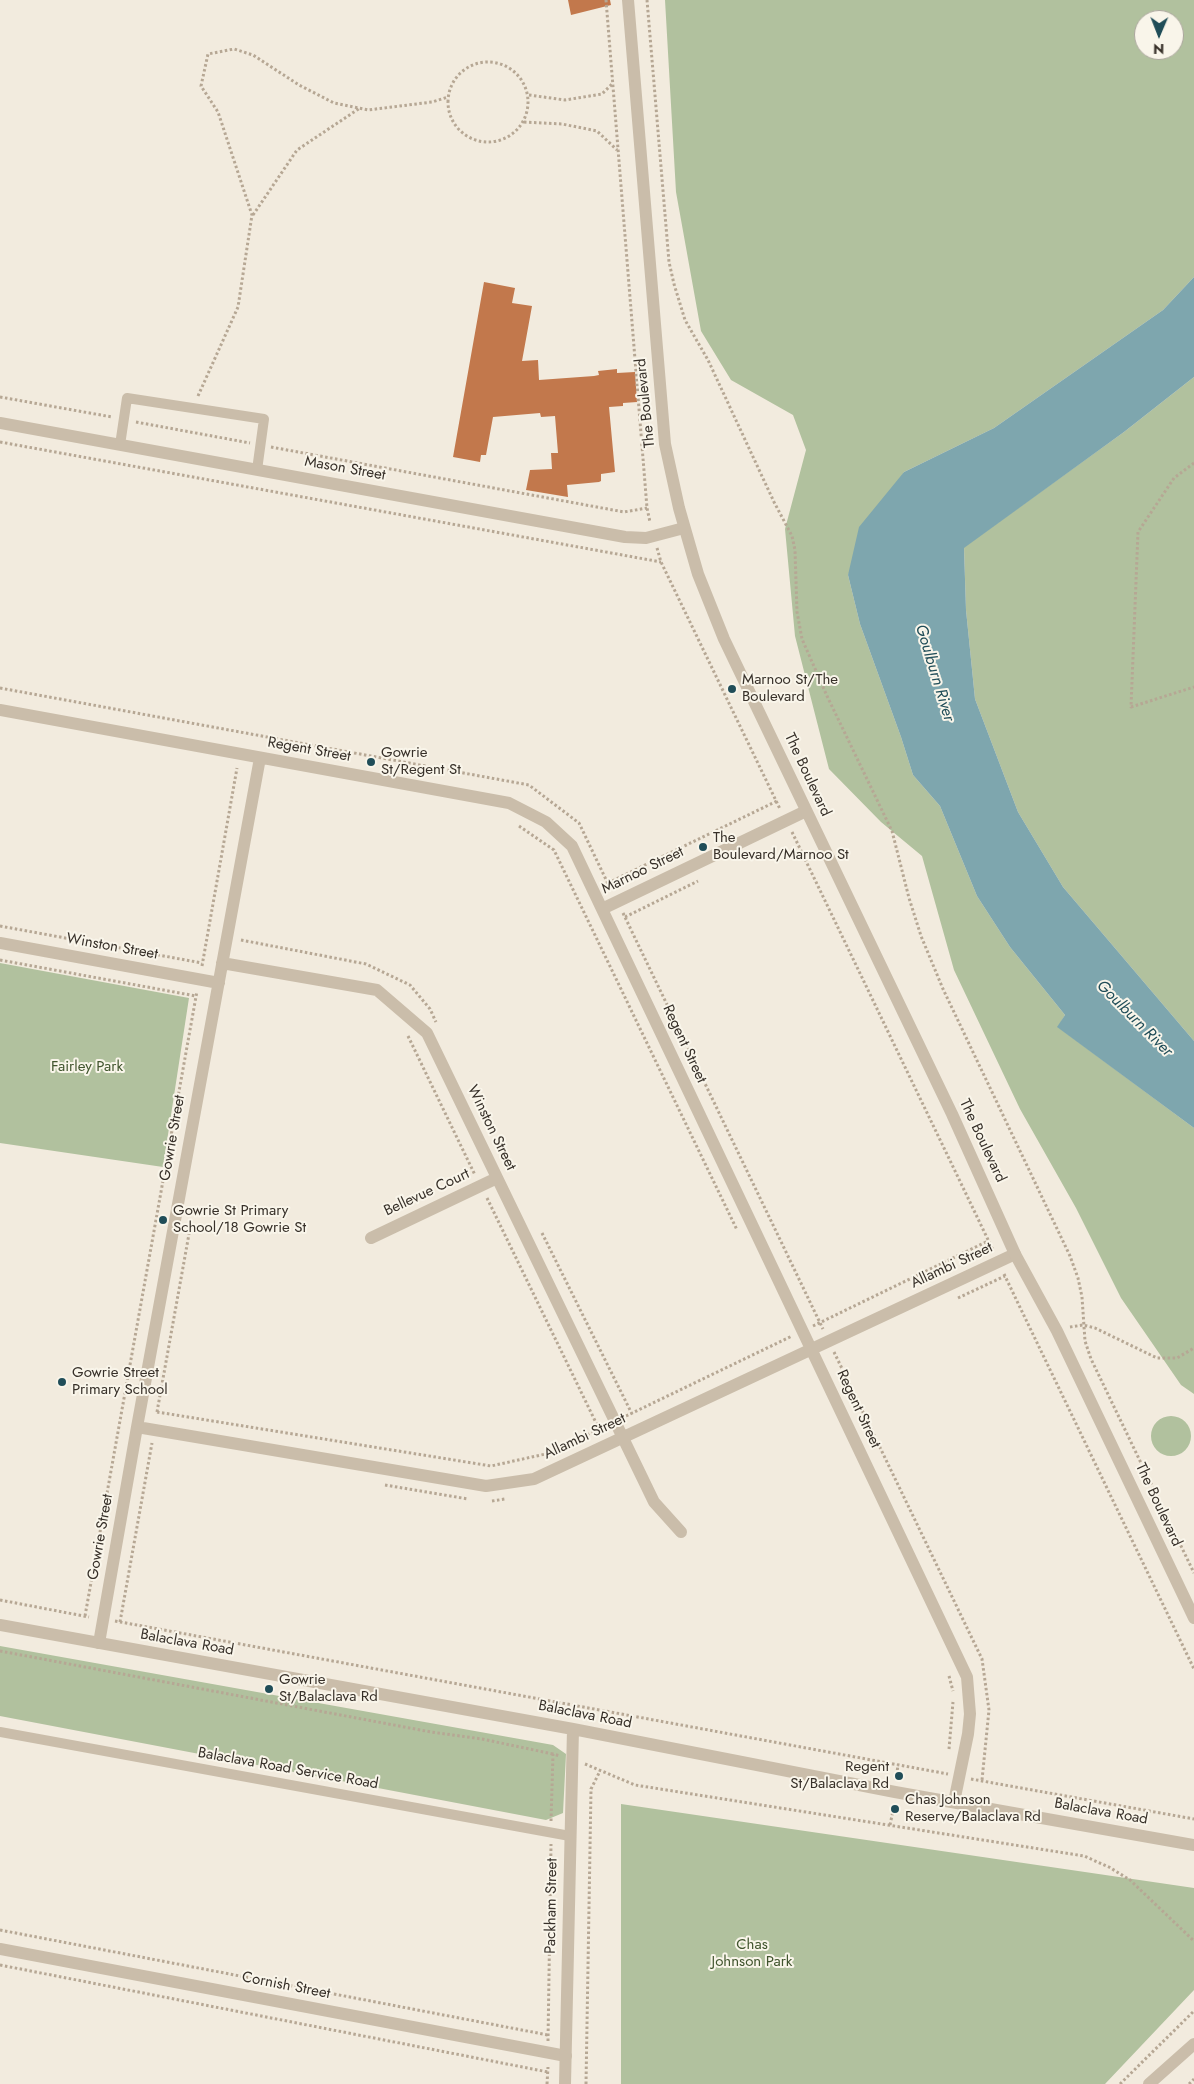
<!DOCTYPE html>
<style>
body{margin:0}
#map{position:relative;width:1194px;height:2084px;overflow:hidden;background:#f2ebde;font-family:Jost,sans-serif}
canvas{display:block}
.north{position:absolute;left:1134px;top:10px;width:50px;height:50px;box-sizing:border-box;background:#f9f5ea;border:1px solid #aba69d;border-radius:50%;rotate:181deg;font-size:14px;font-weight:700;line-height:20px;text-align:center;color:#373029}
.north::after{content:'';display:block;margin:auto;width:18px;height:22px;background:#204d58;clip-path:polygon(50% 0,100% 100%,50% 72%,0 100%)}
</style>
<div id="map">
<canvas width="1194" height="2084"></canvas>
<div class="north">N</div>
</div>
<script>
const c = document.querySelector('canvas').getContext('2d');
c.lineJoin = 'round';
function fillPath(path, color) { c.fillStyle = color; c.fill(path, 'evenodd'); }
const shape = rows => new Path2D(rows.map(r => 'M' + r).join(''));
function trace(path, color, width, dash) { c.strokeStyle = color; c.lineWidth = width; c.lineCap = dash ? 'butt' : 'round'; c.setLineDash(dash || []); c.stroke(path); }
function write(font, color, halo, rows, align = 'center') {
  c.font = font + ' Jost,sans-serif'; c.lineWidth = 4; c.setLineDash([]); c.textBaseline = 'middle'; c.strokeStyle = halo; c.fillStyle = color; for (const [text, x, y, turn = 0] of rows) {
    c.save(); c.translate(x, y); c.rotate((+turn || 0) * Math.PI / 180); c.textAlign = isNaN(turn) ? turn : align; if (halo) c.strokeText(text, 0, 0); c.fillText(text, 0, 0); c.restore();
  }
}
fillPath(shape([
 [665,0,1194,0,1194,277,1163,310,994,428,904,472,848,575,860,624,901,737,913,775,940,806,977,896,1010,947,1065,1015,1058,1027,1194,1128,1194,1394,1181,1385,1121,1298,1076,1208,1020,1109,954,970,922,856,881,822,829,769,795,636,785,529,806,450,793,415,731,380,701,331,676,192],
 [1144,20,1174,20,1174,50,1144,50],
 [1194,377,1194,1041,1063,887,1018,812,975,699,966,610,964,547,1124,432],
 [0,963,189,998,163,1167,0,1143],
 '1151 1436a20 20 0 1 1 40 0a20 20 0 1 1-40 0Z',
 [0,1646,553,1745,566,1754,563,1813,546,1820,0,1716],
 [621,1804,1194,1888,1194,1990,1105,2084,621,2084]
]), '#b1c19e');
fillPath(shape([
 [1194,277,1194,377,1124,432,964,548,966,610,975,699,1018,812,1063,887,1194,1041,1194,1128,1057,1027,1065,1015,1010,947,977,896,940,806,913,775,901,737,860,624,848,575,859,527,904,472,994,428,1163,310]
]), '#7ea6ae');
fillPath(shape([
 [568,0,610,0,611,5,571,15],
 [484,282,515,288,512,303,532,306,522,361,538,360,539,380,594,376,599,375,598,371,617,369,617,373,635,372,637,402,623,403,623,406,609,407,615,472,601,474,601,481,599,482,567,485,568,497,526,490,530,470,552,469,551,453,558,453,555,416,541,417,540,413,493,417,486,455,481,455,480,462,453,457]
]), '#c2784c');
trace(shape([
 [606,0,647,508,650,522],
 [647,0,669,262,674,284,685,320,708,360,774,502,792,536,795,550,797,612,802,639,827,696,892,831,909,898,921,936,943,989,1070,1256,1078,1278,1082,1297,1085,1341,1091,1359,1194,1573],
 '448 102a40 40 0 1 1 80 0a40 40 0 1 1-80 0Z',
 [529,95,565,100,602,94,612,84],
 [524,122,562,124,597,131,617,150],
 [253,215,297,150,360,108],
 [198,396,238,307,252,215,218,112,201,86,208,54,234,49,253,55,299,85,334,103,368,110,432,102,448,97],
 [0,397,112,417],
 [136,422,250,443],
 [0,442,661,562],
 [271,447,624,512,647,508],
 [1194,463,1174,478,1138,532,1131,707,1194,687],
 [657,548,661,562,780,809],
 [0,688,529,785,579,823,611,890],
 [519,826,554,850,737,1230],
 [792,832,993,1250],
 [608,883,777,801],
 [623,913,823,1329],
 [625,917,698,881],
 [0,926,202,963],
 [241,940,366,964,410,985,430,1009,436,1022],
 [0,960,196,996],
 [202,966,237,768],
 [408,1036,475,1175],
 [487,1198,599,1429],
 [542,1233,632,1414],
 [1004,1274,1194,1669],
 [958,1298,1005,1276],
 [813,1326,988,1241],
 [1070,1327,1083,1325,1095,1328,1157,1358,1177,1358,1194,1348],
 [834,1352,982,1659,989,1710,982,1780],
 [157,1412,491,1466,550,1453,603,1427],
 [157,1412,189,1234],
 [626,1416,792,1336],
 [385,1485,468,1499],
 [492,1501,505,1499],
 [0,1600,89,1617],
 [85,1616,197,991],
 [115,1621,948,1774],
 [120,1622,152,1443],
 [0,1651,431,1732,482,1739,553,1754],
 [949,1676,953,1691],
 [949,1749,953,1702],
 [585,1764,635,1785,1084,1856,1109,1867,1130,1880,1194,1941],
 [971,1779,1194,1819],
 [896,1780,898,1765],
 [551,1821,553,1754,560,1756],
 [890,1825,894,1806],
 [0,1930,548,2035],
 [0,1965,548,2072],
 [548,2041,551,1844],
 [547,2084,548,2067],
 [586,2084,591,1789,600,1771],
 [1120,2084,1194,2011],
 [1189,2084,1194,2079]
]), '#b6a794', 3, [2.5, 2.5]);
trace(shape([
 [120,445,127,398,264,419,257,470],
 [0,1732,570,1836]
]), '#cabdaa', 10);
trace(shape([
 [0,423,625,537,646,538,684,528],
 [0,710,509,803,546,822,572,846,967,1677,970,1714,968,1734,954,1802],
 [602,909,806,811],
 [0,943,219,983],
 [222,963,377,990,427,1033,654,1502,681,1532],
 [371,1238,497,1178],
 [137,1427,486,1486,534,1479,1015,1254],
 [99,1643,137,1427,260,758],
 [0,1949,566,2056],
 [1149,2084,1194,2044]
]), '#cabdaa', 12);
trace(shape([
 [628,0,665,444,679,508,698,574,724,639,952,1114,1015,1254,1057,1331,1194,1618],
 [0,1625,573,1729,895,1792,1194,1845],
 [565,2084,573,1729]
]), '#cabdaa', 12);
for (const [x, y, r, color] of [
 [732,689,5,"#204d58"],
 [371,762,5,"#204d58"],
 [703,847,5,"#204d58"],
 [163,1220,5,"#204d58"],
 [62,1382,5,"#204d58"],
 [269,1689,5,"#204d58"],
 [899,1776,5,"#204d58"],
 [895,1809,5,"#204d58"]
]) { const dot = new Path2D(); dot.arc(x, y, r, 0, 2 * Math.PI); c.fillStyle = color; c.fill(dot); trace(dot, '#f9f5ea', 2); }
write('15px', '#373029', '#f9f5ea', [
 ["The Boulevard",646,403,-96],
 ["Mason Street",345,469,10],
 ["Regent Street",309,750,10],
 ["The Boulevard",807,775,65],
 ["Marnoo Street",643,871,-26],
 ["Winston Street",112,947,10],
 ["Regent Street",684,1044,65],
 ["Winston Street",491,1128,64],
 ["Gowrie Street",173,1138,-80],
 ["The Boulevard",982,1141,65],
 ["Bellevue Court",427,1193,-25],
 ["Allambi Street",952,1266,-25],
 ["Regent Street",858,1409,65],
 ["Allambi Street",585,1437,-25],
 ["The Boulevard",1158,1505,65],
 ["Gowrie Street",101,1537,-80],
 ["Balaclava Road",187,1643,10],
 ["Balaclava Road",585,1715,11],
 ["Balaclava Road Service Road",288,1769,10],
 ["Balaclava Road",1101,1812,10],
 ["Packham Street",552,1906,-89],
 ["Cornish Street",286,1986,11]
]);
write('15px', '#373029', '#f9f5ea', [
 ["Marnoo St/The",742,680],
 ["Boulevard",742,697],
 ["Gowrie",381,753],
 ["St/Regent St",381,770],
 ["The",713,838],
 ["Boulevard/Marnoo St",713,855],
 ["Gowrie St Primary",173,1211],
 ["School/18 Gowrie St",173,1228],
 ["Gowrie Street",72,1373],
 ["Primary School",72,1390],
 ["Gowrie",279,1680],
 ["St/Balaclava Rd",279,1697],
 ["Regent",889,1767,"right"],
 ["St/Balaclava Rd",889,1784,"right"],
 ["Chas Johnson",905,1800],
 ["Reserve/Balaclava Rd",905,1817]
], 'left');
write('15px', '#41552e', '#f9f5ea', [
 ["Fairley Park",87,1067],
 ["Chas",752,1945],
 ["Johnson Park",752,1962]
]);
write('italic 16px', '#204d58', '#f9f5ea', [
 ["Goulburn River",934,673,73],
 ["Goulburn River",1134,1019,45]
]);
</script>
